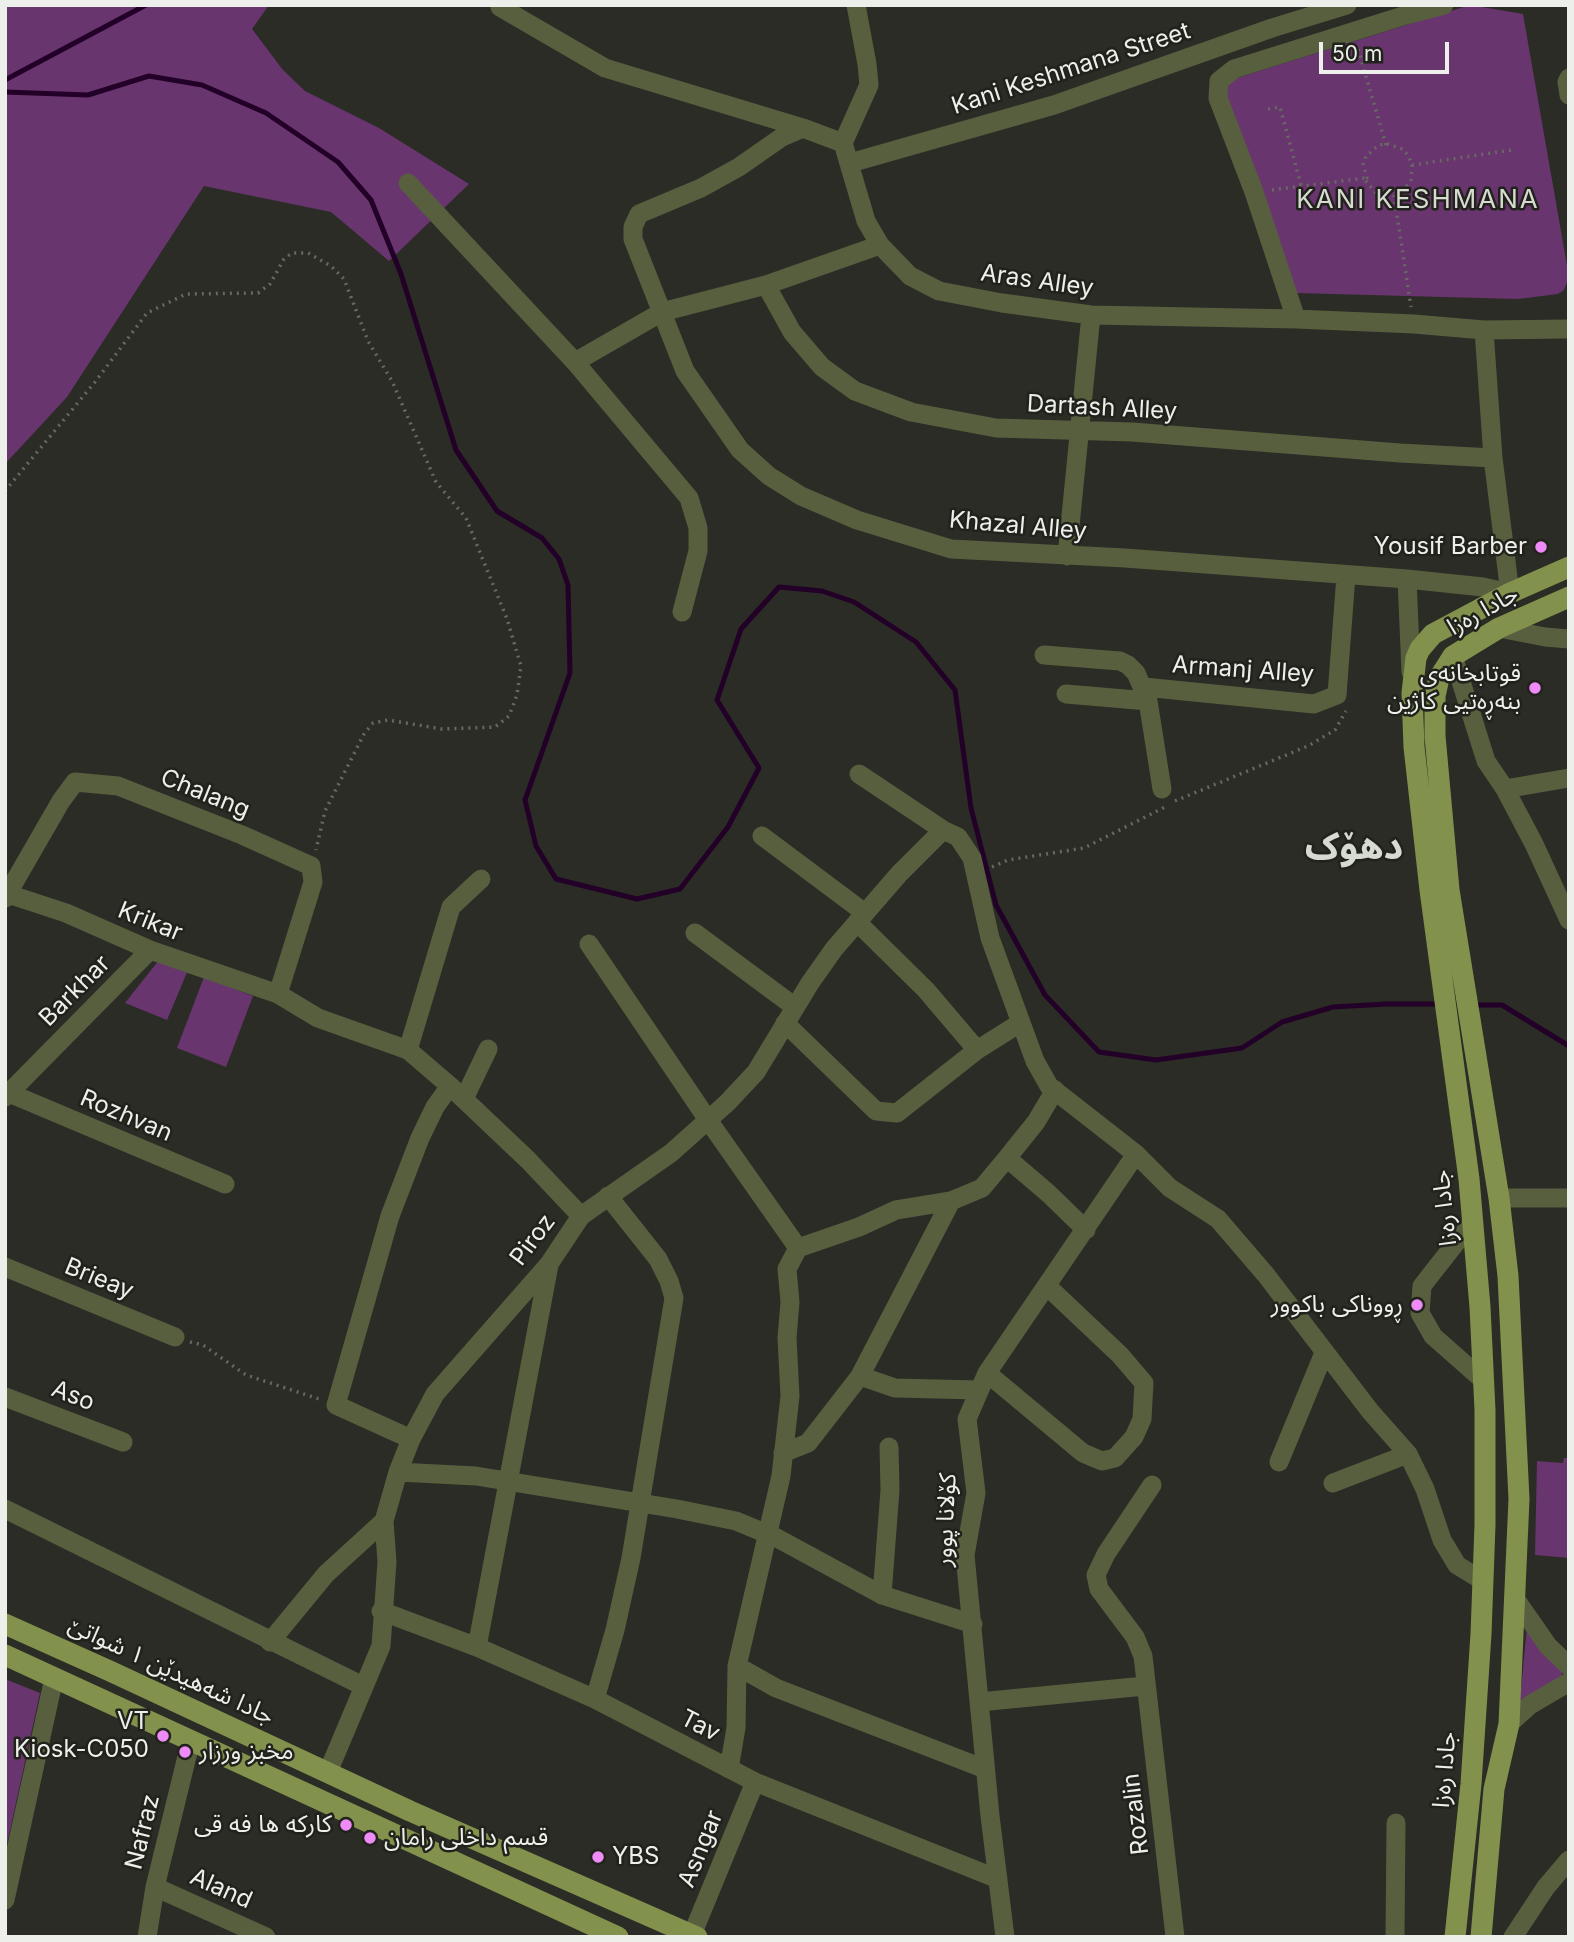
<!DOCTYPE html>
<meta charset="utf-8">
<style>
body{margin:0}
#map{position:relative;width:1574px;height:1942px;overflow:hidden;background:#2a2c25;font-family:Inter,sans-serif}
canvas{display:block}
.frame{position:absolute;inset:0;border:7px solid #edefea;pointer-events:none}
.scale{position:absolute;left:1319px;top:42px;width:130px;height:32px;box-sizing:border-box;border:4px solid #edefea;border-top:0;padding-left:9px;font-size:21px;line-height:24px;white-space:nowrap;color:#edefea;-webkit-text-stroke:5px #20221b;paint-order:stroke}
</style>
<div id="map">
<canvas width="1574" height="1942"></canvas>
<div class="frame"></div>
<div class="scale">50 m</div>
</div>
<script>
const c = document.querySelector('canvas').getContext('2d');
c.lineJoin = 'round';
function fillPath(path, color) { c.fillStyle = color; c.fill(path, 'evenodd'); }
const shape = rows => new Path2D(rows.map(r => 'M' + r).join(''));
function trace(path, color, width, dash) { c.strokeStyle = color; c.lineWidth = width; c.lineCap = dash ? 'butt' : 'round'; c.setLineDash(dash || []); c.stroke(path); }
function write(font, color, halo, rows, align = 'center') {
  c.font = font + ' Inter,"Noto Sans Arabic",sans-serif'; c.lineWidth = 5; c.setLineDash([]); c.textBaseline = 'middle'; c.strokeStyle = halo; c.fillStyle = color; for (const [text, x, y, turn = 0] of rows) {
    c.save(); c.translate(x, y); c.rotate((+turn || 0) * Math.PI / 180); c.textAlign = isNaN(turn) ? turn : align; if (halo) c.strokeText(text, 0, 0); c.fillText(text, 0, 0); c.restore();
  }
}
fillPath(shape([
 [5,5,269,5,252,29,283,70,305,91,379,128,469,184,389,261,331,212,204,186,67,397,5,464],
 [1470,5,1523,14,1569,277,1564,290,1558,294,1518,299,1295,293,1218,84],
 [159,960,188,970,167,1020,125,1003],
 [204,977,253,996,226,1067,177,1048],
 [1564,1458,1569,1458,1569,1558,1535,1555,1537,1461,1563,1463],
 [1527,1626,1563,1666,1562,1675,1519,1711],
 [5,1679,40,1693,5,1853]
]), '#69356e');
trace(shape([
 [5,80,146,5],
 [5,92,88,95,149,76,202,85,266,113,338,162,371,200,401,274,456,450,497,511,542,538,559,559,568,585,570,673,525,800,536,846,556,879,637,899,680,889,728,827,759,768,717,700,741,629,779,587,822,591,854,602,916,642,955,690,971,808,996,905,1045,995,1099,1052,1156,1060,1242,1048,1282,1022,1333,1007,1386,1004,1441,1004],
 [1472,1005,1502,1005,1569,1046]
]), '#230027', 5);
trace(shape([
 [1358,49,1386,145],
 [1268,109,1280,107,1301,185],
 [1387,144,1402,149,1408,155,1412,165,1411,180,1406,187,1394,195,1375,192,1364,179,1367,178,1363,163,1366,156,1379,145,1387,144],
 [1412,165,1512,150],
 [1272,190,1365,178],
 [1394,195,1411,307],
 [5,491,95,382,147,313,186,294,258,293,270,284,284,259,292,253,308,253,331,266,344,279,368,341,392,381,436,482,466,518,507,619,521,666,517,695,509,716,495,727,442,729,388,720,373,723,364,734,325,811,316,850],
 [1175,801,1308,746,1335,730,1346,711],
 [992,867,1008,860,1084,848,1165,807],
 [190,1342,203,1345,246,1375,319,1399]
]), '#676962', 3.5, [2, 5]);
trace(shape([
 [500,7,605,68,803,128],
 [1569,78,1567,82,1569,95],
 [843,143,869,85,867,64,856,5],
 [850,163,1054,105,1272,28,1347,5],
 [408,183,575,362,662,312,766,285,880,245],
 [766,285,792,332,822,367,855,391,911,412,996,428,1132,432,1400,453,1493,458],
 [1296,319,1254,192,1218,98,1219,81,1234,69,1406,15,1444,5],
 [1484,330,1493,458,1510,593,1483,587,1407,579,1125,558,951,549,857,520,801,496,769,476,740,450,685,371,633,239,633,227,639,214,701,188,739,167,782,137,803,128,843,143,866,221,880,245,910,276,939,291,1002,303,1091,315,1296,319,1414,324,1484,330,1569,329],
 [575,362,689,498,698,528,698,551,682,612],
 [1067,556,1091,315],
 [1407,579,1411,672],
 [1499,628,1545,637,1569,639],
 [1044,655,1120,661,1128,665,1136,673,1148,701,1162,789],
 [1453,656,1486,761,1505,789,1534,844,1569,920],
 [1144,687,1314,704,1337,695,1346,575],
 [1066,694,1148,701],
 [859,774,943,830,958,837,972,858,990,938,1035,1061,1049,1086,1136,1154,1170,1188,1218,1219,1266,1275,1370,1411,1408,1454,1425,1489,1442,1540,1457,1565,1483,1581],
 [1505,789,1569,778],
 [762,836,865,913],
 [5,893,66,913,150,950,278,994,318,1018,408,1050,450,1086,528,1160,581,1216],
 [5,898,61,801,75,782,118,786,242,835,311,866,313,882,278,994],
 [857,922,926,990,977,1050],
 [695,933,795,1007],
 [589,944,708,1120,798,1248],
 [785,1023,876,1111,897,1113,977,1050,1020,1023],
 [408,1050,451,907,481,879],
 [9,1093,225,1184],
 [5,1097,150,950],
 [464,1099,488,1049],
 [1007,1158,1036,1122,1055,1090],
 [1499,1198,1569,1198],
 [1473,1221,1422,1286,1420,1313,1433,1336,1484,1381],
 [5,1267,175,1337],
 [987,1373,1083,1453,1102,1461,1115,1458,1134,1437,1142,1419,1144,1383,1120,1355,1047,1286],
 [860,1376,895,1388,979,1390],
 [5,1397,123,1442],
 [411,1439,336,1405,390,1216,420,1138,435,1107,450,1086],
 [783,1453,808,1443,860,1376,951,1201],
 [1279,1462,1324,1353],
 [398,1472,476,1476,677,1509,736,1521,777,1538,882,1595,973,1624],
 [1333,1483,1408,1454],
 [1152,1485,1106,1554,1096,1575,1099,1589,1135,1637,1143,1656,1175,1937],
 [5,1509,363,1686],
 [882,1595,890,1490,889,1447],
 [1514,1597,1548,1646,1569,1666],
 [381,1611,477,1647,595,1699,755,1782,998,1879],
 [270,1642,326,1574,384,1521],
 [477,1647,549,1265],
 [737,1666,776,1688,985,1769],
 [595,1699,615,1630,631,1558,674,1298,669,1281,658,1259,608,1196],
 [979,1702,1145,1686],
 [1509,1724,1530,1705,1569,1682],
 [729,1769,736,1728,737,1666,781,1476,790,1396,787,1338,790,1302,787,1269,798,1248,859,1227,896,1210,951,1201,982,1188,1007,1158,1049,1194,1086,1230],
 [328,1772,381,1646,387,1562,384,1521,398,1472,411,1439,435,1394,549,1264,581,1216,671,1153,727,1103,756,1072,810,983,834,949,899,874,943,830],
 [155,1887,266,1937],
 [5,1900,54,1678],
 [692,1935,755,1782],
 [147,1937,155,1887,191,1740],
 [1005,1937,990,1816,965,1555,976,1493,967,1419,987,1373,1136,1154],
 [1395,1937,1396,1823],
 [1513,1937,1546,1887,1569,1860]
]), '#575f3f', 19);
trace(shape([
 [5,1624,112,1672,410,1811,697,1937],
 [5,1655,618,1937],
 [1455,1937,1471,1784,1481,1634,1485,1525,1485,1410,1480,1307,1469,1179,1430,890,1414,747,1412,693,1416,658,1420,649,1433,634,1510,593,1569,567],
 [1481,1937,1494,1789,1509,1724,1519,1499,1508,1276,1499,1198,1449,890,1435,736,1435,696,1439,678,1453,656,1499,628,1569,597]
]), '#82924d', 21);
for (const [x, y, r, color] of [
 [1541,547,7,"#ef8bf7"],
 [1535,688,7,"#ef8bf7"],
 [1417,1305,7,"#ef8bf7"],
 [163,1736,7,"#ef8bf7"],
 [185,1752,7,"#ef8bf7"],
 [346,1825,7,"#ef8bf7"],
 [370,1838,7,"#ef8bf7"],
 [598,1857,7,"#ef8bf7"]
]) { const dot = new Path2D(); dot.arc(x, y, r, 0, 2 * Math.PI); c.fillStyle = color; c.fill(dot); trace(dot, '#20221b', 2.5); }
write('24px', '#edefea', '#20221b', [
 ["Kani Keshmana Street",1071,69,-18],
 ["Aras Alley",1037,281,8],
 ["Dartash Alley",1102,408,3],
 ["Khazal Alley",1018,526,5],
 ["جادا ره‌زا",1483,611,-29],
 ["Armanj Alley",1243,670,4],
 ["Chalang",205,794,22],
 ["Krikar",150,922,22],
 ["Barkhar",75,991,-45],
 ["Rozhvan",126,1116,23],
 ["جادا ره‌زا",1445,1208,-96],
 ["Piroz",533,1240,-53],
 ["Brieay",99,1279,22],
 ["Aso",73,1396,21],
 ["کۆلانا پوور",946,1520,-87],
 ["جادا شەهیدێن ١ شواتێ",171,1671,25],
 ["Tav",700,1726,27],
 ["جادا ره‌زا",1445,1770,-85],
 ["Rozalin",1136,1814,-97],
 ["Nafraz",143,1832,-76],
 ["Asngar",701,1849,-68],
 ["Aland",221,1889,24]
]);
write('24px', '#edefea', '#20221b', [
 ["Yousif Barber",1527,547],
 ["قوتابخانەی",1521,674],
 ["بنەڕەتیی کاژین",1521,702],
 ["ڕووناکی باکوور",1403,1305],
 ["VT",149,1722],
 ["Kiosk-C050",149,1750],
 ["مخبز ورزار",199,1752,"left"],
 ["كاركه ها فه قى",332,1825],
 ["قسم داخلی رامان",384,1838,"left"],
 ["YBS",612,1857,"left"]
], 'right');
c.letterSpacing = '2px';
write('26px', '#d7dad0', '#20221b', [
 ["KANI KESHMANA",1418,200]
]);
c.letterSpacing = '0px';
write('bold 38px', '#d7dad0', '#20221b', [
 ["دھۆک",1354,848]
]);
</script>
